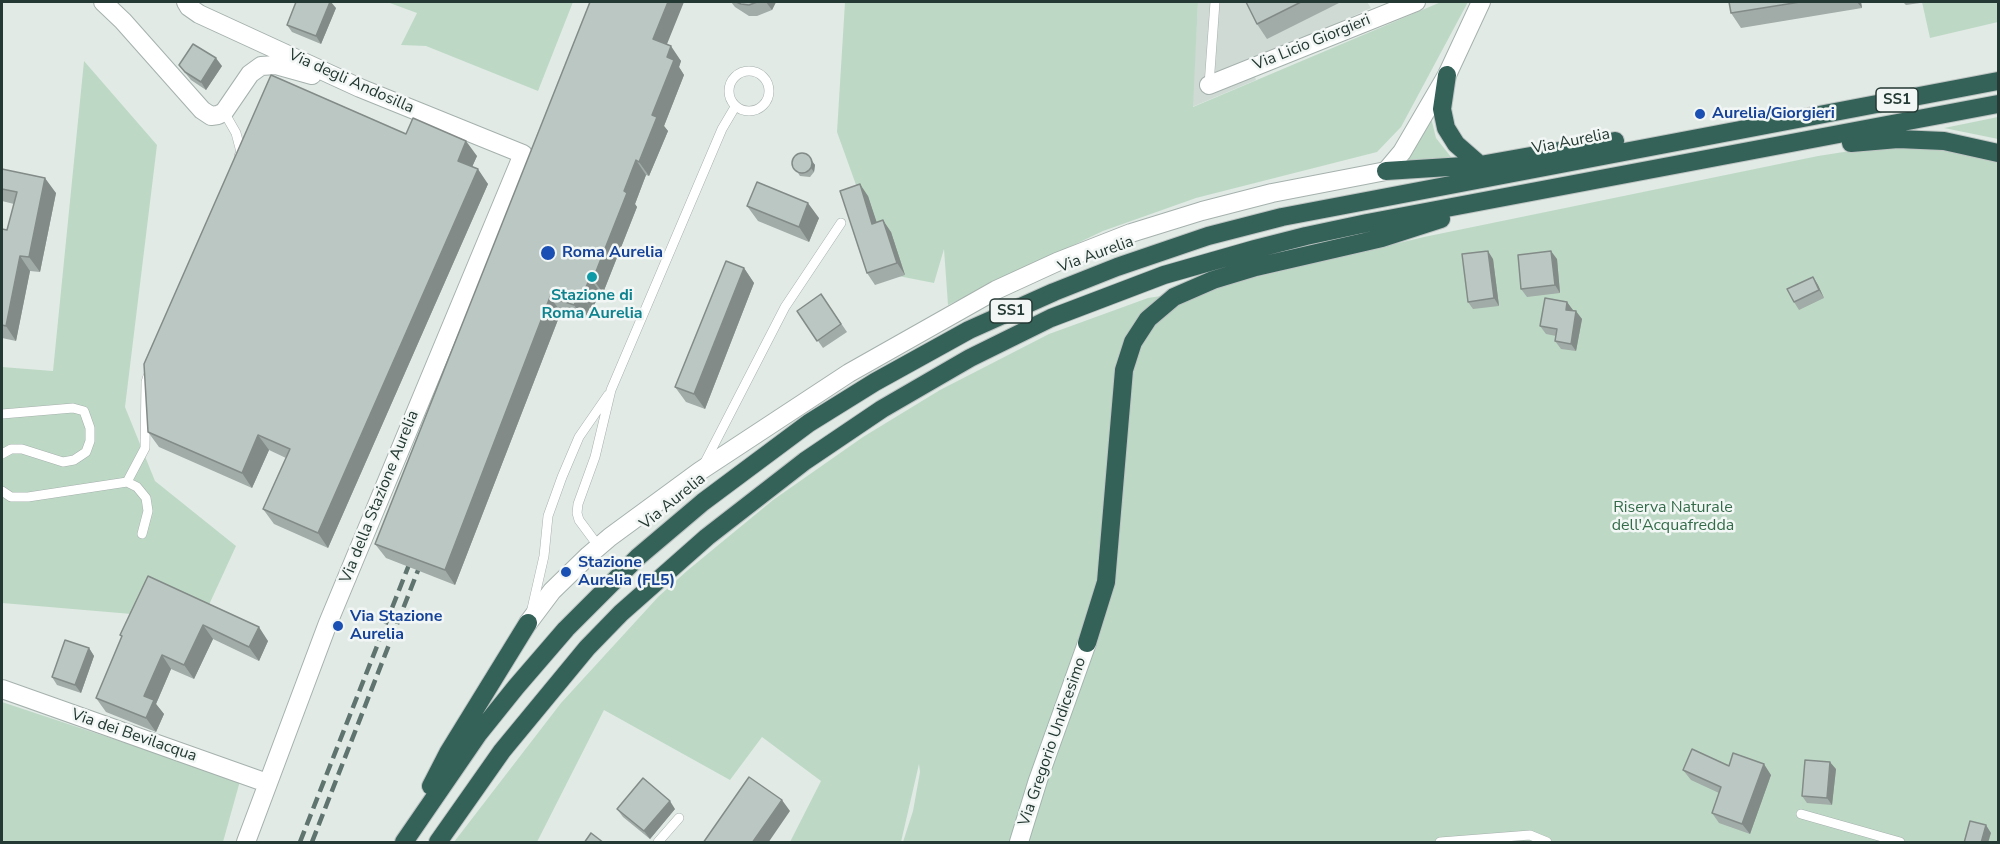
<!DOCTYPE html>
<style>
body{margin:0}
#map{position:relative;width:2000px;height:844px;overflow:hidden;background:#e2eae6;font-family:"Nunito Sans",sans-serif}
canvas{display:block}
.frame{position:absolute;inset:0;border:3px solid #243933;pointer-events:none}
</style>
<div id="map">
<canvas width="2000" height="844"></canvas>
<div class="frame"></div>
</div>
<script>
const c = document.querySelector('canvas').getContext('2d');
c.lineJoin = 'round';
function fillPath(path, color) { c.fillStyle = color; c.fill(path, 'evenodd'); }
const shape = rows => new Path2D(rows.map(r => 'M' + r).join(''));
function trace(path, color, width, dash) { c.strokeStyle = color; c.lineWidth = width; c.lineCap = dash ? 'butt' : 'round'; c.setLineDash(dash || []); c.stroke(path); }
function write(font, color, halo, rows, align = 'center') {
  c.font = font + ' "Nunito Sans",sans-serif'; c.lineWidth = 5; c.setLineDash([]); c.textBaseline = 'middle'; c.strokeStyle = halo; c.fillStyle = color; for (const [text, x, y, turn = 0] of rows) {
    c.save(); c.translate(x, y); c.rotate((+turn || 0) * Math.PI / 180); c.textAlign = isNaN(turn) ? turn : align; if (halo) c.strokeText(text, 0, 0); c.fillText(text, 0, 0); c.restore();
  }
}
fillPath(shape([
 [1198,2,1367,2,1371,8,1251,63,1256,80,1192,107]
]), '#d0dad5');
fillPath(shape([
 [387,2,573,2,538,91,426,46,401,45,417,13],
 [845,2,1198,2,1193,107,1441,2,1468,2,1401,127,1377,152,1196,198,1103,231,948,305,944,249,934,283,888,274,837,132],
 [1922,2,1998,2,1998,22,1930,38],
 [84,61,157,145,125,407,155,481,236,546,202,620,2,603,2,367,53,371],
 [1998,117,1998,139,1944,128],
 [1431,118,1436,138,1451,157,1402,164],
 [1900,147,1956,151,1998,163,1998,842,903,842,913,811,920,772,919,764,901,842,790,842,821,781,762,737,730,780,604,710,537,842,454,842,561,703,659,596,688,570,773,500,863,437,940,390,1049,334,1148,298,1206,289,1424,237,1818,156,1850,151],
 [2,702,240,781,223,842,2,842]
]), '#bdd9c5');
const lane = shape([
 '729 91a20 20 0 1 1 40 0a20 20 0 1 1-40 0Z',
 [1209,85,1215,2],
 [224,112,236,133,241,152,239,156],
 [2,414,73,408,84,411,90,428,90,441,86,452,74,460,63,462,22,449,11,449,2,454],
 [703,466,785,307,841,223],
 [127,482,145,448,146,382,148,376],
 [2,491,11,497,28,497,127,482,137,487,146,498,148,511,142,534],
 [599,547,579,520,577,513,578,504,595,457,611,390,722,129,735,107],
 [531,613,544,556,548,516,562,477,579,437,608,395],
 [1801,814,1900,842],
 [658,842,679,818],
 [1440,842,1530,835,1547,842]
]);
const street = shape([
 [103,2,123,21,202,110,211,116,218,115,224,112,250,74,261,66,276,65,312,75],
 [186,2,189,7,199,14,360,88,523,154,328,623,246,842],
 [1209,85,1416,2],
 [528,623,552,591,589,555,610,537,700,471,849,373,996,290,1057,262,1131,233,1202,211,1272,193,1386,171,1402,152,1447,75,1481,2],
 [2,689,267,783]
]);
const secondary = shape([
 [1019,842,1038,780,1087,643]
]);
const highway = shape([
 [1447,75,1442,109,1446,128,1456,144,1480,165],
 [1851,143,1898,139,1944,141,1998,153],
 [1386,171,1480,165,1615,141],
 [1087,643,1106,582,1124,370,1133,342,1148,319,1174,297,1213,280,1256,267,1382,238,1441,219],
 [431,786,448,753,528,623],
 [404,842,479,733,516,687,566,629,638,557,703,502,809,423,875,382,969,330,1054,292,1117,267,1208,236,1282,217,1998,81],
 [438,842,502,751,587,648,621,613,707,537,805,461,882,409,970,358,1051,318,1164,275,1255,249,1306,236,1367,223,1998,104]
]);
trace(lane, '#a5b1ad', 10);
trace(street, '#a5b1ad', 20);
trace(secondary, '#a2b4ae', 20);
trace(highway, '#bdc4c2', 20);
trace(lane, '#fff', 9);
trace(street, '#fff', 18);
trace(secondary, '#fff', 18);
trace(highway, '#346158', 18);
trace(shape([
 [300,842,414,552],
 [312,842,424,555]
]), '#5f746f', 4.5, [12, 6]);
fillPath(shape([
 [731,2,776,2,772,10,757,16,749,16,735,7],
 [1246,2,1341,2,1267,39,1257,24],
 [1729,2,1861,2,1862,8,1741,28,1731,13],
 [1903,2,1920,2,1920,3,1906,5],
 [336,8,321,44,292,32,287,25],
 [667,45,681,61,679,67,684,75,664,126,668,131,649,176,646,175,635,204,637,207,603,293,600,292,592,310,590,307,584,320,561,312,455,585,386,558,375,544],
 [179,65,222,66,206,90,191,80],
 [406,134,477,156,472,167,488,184,328,548,274,524,263,509,286,458,269,450,252,488,159,447,148,432],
 [808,156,815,165,814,172,810,177,800,176,792,164],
 [2,169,56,193,40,272,30,271,16,341,2,338,2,229,7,230,14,204,2,201],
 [868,196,876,222,891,232,905,275,875,285,867,273],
 [747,206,819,218,809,242,758,221],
 [1493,259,1499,306,1473,309,1468,302],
 [1557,259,1560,293,1527,297,1521,289],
 [744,268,754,283,705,409,686,402,675,387],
 [1813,277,1818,285,1824,298,1799,310,1794,302],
 [821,294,847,332,823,348,797,311],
 [1567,302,1573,311,1582,319,1576,351,1561,349,1555,341,1556,336,1546,334,1540,326],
 [148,576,268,641,259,661,213,639,194,679,171,669,156,704,164,714,156,732,106,712,96,698,122,638,120,635],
 [89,648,94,656,81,693,57,685,52,677],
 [1729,766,1771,775,1750,834,1719,823,1712,813,1719,793,1691,780,1683,770],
 [1836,769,1832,805,1807,803,1802,796],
 [617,809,675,809,650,839,623,817]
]), '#a1aba7');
fillPath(shape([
 [330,2,331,2,336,8,321,44,316,36],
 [668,2,684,2,663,54,653,39],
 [766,2,776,2,772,10],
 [1857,2,1861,2,1862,8],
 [671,46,681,61,679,67,684,75,664,126,668,131,649,176,639,162,667,57],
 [216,58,222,66,206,90,201,82],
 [466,141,477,156,468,176,458,161],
 [636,160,646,175,635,204,637,207,603,293,593,279,624,191],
 [812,161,815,165,814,172,811,168],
 [478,169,488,184,328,548,318,533],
 [45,178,56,193,40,272,29,257],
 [860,184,868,196,881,235,872,224],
 [808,203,819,218,809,242,799,227],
 [883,220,891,232,905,275,897,263],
 [1488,251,1493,259,1499,306,1494,298],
 [1551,251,1557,259,1560,293,1555,285],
 [20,256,30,271,16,341,6,326],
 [744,268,754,283,705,409,694,394],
 [1813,277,1818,285,1824,298,1819,290],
 [590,278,600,292,592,310,582,296],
 [580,293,590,307,584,320,574,305],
 [550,297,561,312,455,585,445,570],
 [1567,302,1573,310,1572,317,1566,310],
 [1576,311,1582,319,1576,351,1571,344],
 [258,435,269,450,252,488,242,473],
 [203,625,213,639,194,679,184,665],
 [259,627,268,641,259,661,249,647],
 [89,648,94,656,81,693,75,685],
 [162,655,171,669,156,704,164,714,156,732,146,718,144,696],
 [1830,762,1836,769,1832,805,1827,798],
 [1764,764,1771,775,1750,834,1742,824],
 [782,800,790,811,768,843,752,843],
 [670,801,675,809,650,839,644,831],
 [1986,825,1991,833,1988,843,1981,843]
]), '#838b88');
const building = shape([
 [296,2,330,2,316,36,287,25,296,2],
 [590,2,668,2,653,39,671,46,667,57,674,60,652,115,657,117,639,162,636,160,624,191,627,193,593,279,590,278,582,296,580,293,574,305,550,297,445,570,375,544,590,2],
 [736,2,757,2,749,5,741,4,736,2],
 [1246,2,1301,2,1257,24,1246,2],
 [1729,2,1800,2,1731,13,1729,2],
 [193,44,216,58,201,82,185,72,179,65,193,44],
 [271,75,406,134,413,118,466,141,458,161,478,169,318,533,263,509,290,449,258,435,242,473,148,432,144,364,271,75],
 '792 163a10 10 0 1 1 20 0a10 10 0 1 1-20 0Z',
 [2,169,45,178,29,257,20,256,6,326,2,325,2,229,7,230,17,192,2,189,2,169],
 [757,182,808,203,799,227,747,206,757,182],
 [860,184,872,224,883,220,897,263,867,273,840,191,860,184],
 [1488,251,1494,298,1468,302,1462,254,1488,251],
 [1551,251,1555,285,1521,289,1518,255,1551,251],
 [726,261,744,268,694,394,675,387,726,261],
 [1813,277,1819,290,1794,302,1787,289,1813,277],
 [821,294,841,324,817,341,797,311,821,294],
 [1545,298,1567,302,1566,310,1576,311,1571,344,1555,341,1557,329,1540,326,1545,298],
 [148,576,259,627,249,647,203,625,184,665,162,655,144,696,154,700,146,718,96,698,122,636,120,635,148,576],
 [65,640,89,648,75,685,52,677,65,640],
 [1692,749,1729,766,1733,753,1764,764,1742,824,1712,813,1721,787,1683,770,1692,749],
 [1805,760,1830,762,1827,798,1802,796,1805,760],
 [749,777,782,800,752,843,703,843,749,777],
 [643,778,670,801,644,831,617,809,643,778],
 [1970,821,1986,825,1981,843,1964,843,1970,821],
 [591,833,604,843,584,843,591,833]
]);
fillPath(building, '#bbc7c2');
trace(building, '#838b88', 1.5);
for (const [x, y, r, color] of [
 [1700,114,6,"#1a4fb4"],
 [548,253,8,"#1a4fb4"],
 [592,277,6,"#0f9aa8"],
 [566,572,6,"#1a4fb4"],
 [338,626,6,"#1a4fb4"]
]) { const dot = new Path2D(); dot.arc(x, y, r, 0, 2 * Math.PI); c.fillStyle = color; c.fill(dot); trace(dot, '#f2f7f5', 2); }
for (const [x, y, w] of [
 [1897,100,42],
 [1011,311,42]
]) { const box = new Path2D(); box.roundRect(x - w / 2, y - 12, w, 24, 4.5); c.fillStyle = '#f2f7f5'; c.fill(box); trace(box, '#243933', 1.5); }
write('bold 15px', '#243933', null, [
 ["SS1",1897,100],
 ["SS1",1011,311]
]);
write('16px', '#243933', '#f2f7f5', [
 ["Via Licio Giorgieri",1312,43,-22],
 ["Via degli Andosilla",351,82,24],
 ["Via Aurelia",1571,142,-11],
 ["Via Aurelia",1096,255,-20],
 ["Via della Stazione Aurelia",380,497,-68],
 ["Via Aurelia",673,502,-39],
 ["Via dei Bevilacqua",134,736,19],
 ["Via Gregorio Undicesimo",1053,742,-71]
]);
write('bold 16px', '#164399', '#f2f7f5', [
 ["Aurelia/Giorgieri",1712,114],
 ["Roma Aurelia",562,253],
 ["Stazione",578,563],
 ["Aurelia (FL5)",578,581],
 ["Via Stazione",350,617],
 ["Aurelia",350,635]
], 'left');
write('bold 16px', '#0d838f', '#f2f7f5', [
 ["Stazione di",592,296],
 ["Roma Aurelia",592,314]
]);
write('16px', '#336b49', '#f2f7f5', [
 ["Riserva Naturale",1673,508],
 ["dell'Acquafredda",1673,526]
]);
</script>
